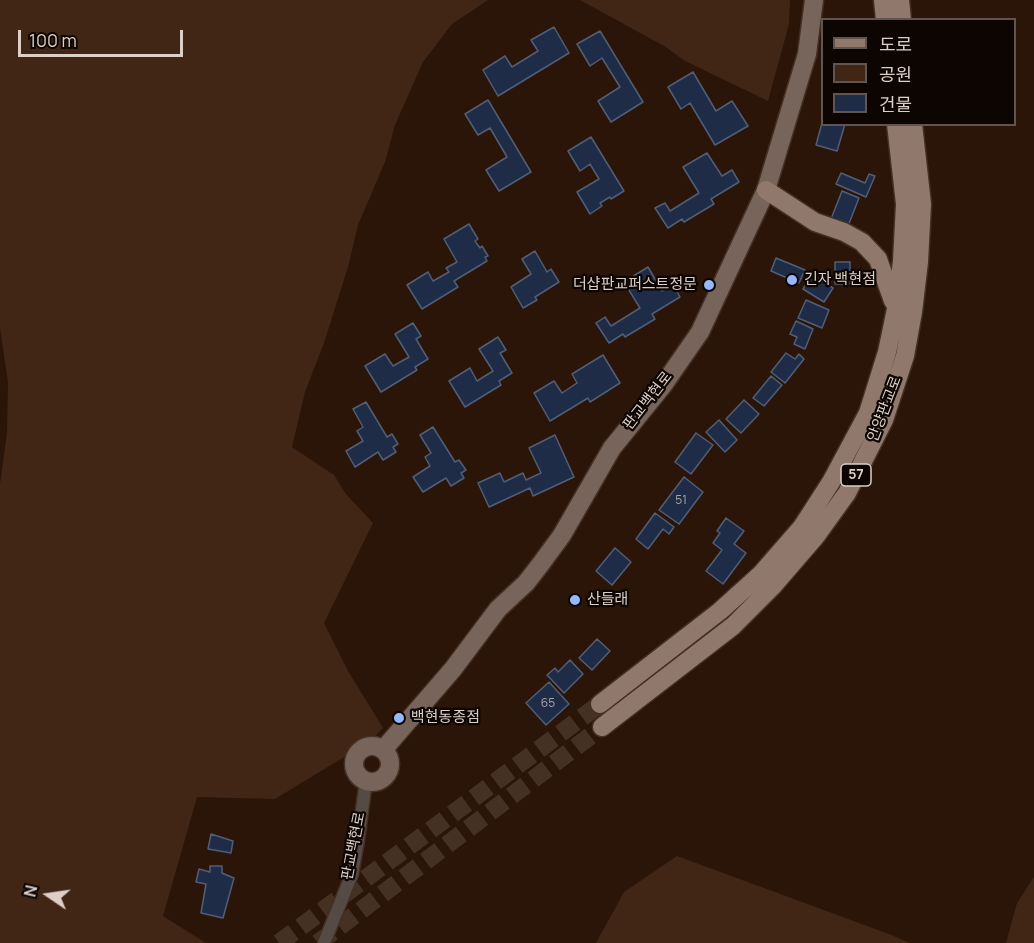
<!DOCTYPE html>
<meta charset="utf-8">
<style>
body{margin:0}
#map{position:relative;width:1034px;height:943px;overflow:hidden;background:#2a1508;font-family:Manrope,"Noto Sans KR",sans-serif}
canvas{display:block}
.legend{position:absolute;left:821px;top:18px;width:195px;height:108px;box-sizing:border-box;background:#0c0502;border:2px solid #605550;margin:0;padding:8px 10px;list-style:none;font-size:18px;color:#ddcec6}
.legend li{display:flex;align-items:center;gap:12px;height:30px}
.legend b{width:30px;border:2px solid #605550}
.north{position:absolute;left:18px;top:865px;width:60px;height:60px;-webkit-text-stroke:4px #0c0502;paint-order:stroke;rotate:283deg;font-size:16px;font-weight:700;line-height:24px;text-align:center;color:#ddcec6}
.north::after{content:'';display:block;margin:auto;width:21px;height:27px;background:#ddcec6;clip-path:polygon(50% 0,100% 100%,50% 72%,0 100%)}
.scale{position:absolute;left:18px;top:30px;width:165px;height:27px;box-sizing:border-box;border:3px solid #ddcec6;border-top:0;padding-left:8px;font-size:18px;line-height:21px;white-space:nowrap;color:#ddcec6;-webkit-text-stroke:4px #0c0502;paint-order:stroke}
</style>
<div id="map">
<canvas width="1034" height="943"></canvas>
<ul class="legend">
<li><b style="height:8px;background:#90796c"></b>도로</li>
<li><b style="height:16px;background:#412616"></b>공원</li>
<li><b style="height:16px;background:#1e2c48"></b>건물</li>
</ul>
<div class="north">N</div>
<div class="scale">100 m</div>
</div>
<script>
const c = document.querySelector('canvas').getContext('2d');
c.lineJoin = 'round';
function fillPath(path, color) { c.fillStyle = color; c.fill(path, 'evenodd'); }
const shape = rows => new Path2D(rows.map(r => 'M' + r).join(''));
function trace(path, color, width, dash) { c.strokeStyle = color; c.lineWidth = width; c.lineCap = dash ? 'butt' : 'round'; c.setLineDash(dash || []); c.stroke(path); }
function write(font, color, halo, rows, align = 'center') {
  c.font = font + ' Manrope,"Noto Sans KR",sans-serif'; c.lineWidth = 4.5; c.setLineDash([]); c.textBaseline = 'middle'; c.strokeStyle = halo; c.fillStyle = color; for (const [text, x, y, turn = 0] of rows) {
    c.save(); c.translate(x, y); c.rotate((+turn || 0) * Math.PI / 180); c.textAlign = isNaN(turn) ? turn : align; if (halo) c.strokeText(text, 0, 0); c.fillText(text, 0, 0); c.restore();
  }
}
fillPath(shape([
 [0,0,488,0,452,24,423,62,395,125,385,162,358,225,348,267,324,343,305,392,292,447,334,475,346,494,373,523,324,623,348,671,383,728,372,740,275,799,197,797,163,916,206,943,0,943,0,484,7,433,8,382,0,328],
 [580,0,790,0,789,24,768,101,685,61,664,46],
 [677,856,889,934,910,943,596,943,624,892],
 [1034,877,1034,943,1006,943,1017,903]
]), '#412616');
const building = shape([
 [554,27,569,53,498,96,483,70,505,56,512,67,538,51,531,40,554,27],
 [600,31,643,102,611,122,598,101,620,87,602,58,590,66,577,44,600,31],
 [693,72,716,111,732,101,748,126,715,145,690,103,681,109,668,87,693,72],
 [488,100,531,172,499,191,486,170,507,157,490,128,478,135,465,114,488,100],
 [822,123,822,124,845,124,837,151,816,145,822,123],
 [591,137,624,191,611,199,610,197,600,203,602,206,590,214,577,192,599,179,590,164,580,171,568,151,591,137],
 [707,153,722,176,732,170,739,182,711,199,714,204,684,222,682,219,668,228,655,208,665,203,670,211,699,193,683,167,707,153],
 [841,173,865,183,869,174,875,176,866,197,836,184,841,173],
 [842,191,859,198,848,226,831,219,842,191],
 [469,224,478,239,475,241,480,248,482,246,488,256,485,257,487,261,454,281,458,287,422,309,407,285,428,272,433,281,449,272,446,268,457,262,444,239,469,224],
 [535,251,547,272,551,269,559,282,535,297,537,300,523,308,511,287,531,274,522,259,535,251],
 [776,258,805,270,799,283,771,271,776,258],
 [835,262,850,262,850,284,835,284,835,262],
 [648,267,662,291,673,284,680,297,652,314,655,319,625,337,623,334,609,343,596,323,605,317,611,326,640,308,624,282,648,267],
 [812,275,833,288,824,302,803,289,812,275],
 [806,300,829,310,822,328,798,318,806,300],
 [796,321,813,329,805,349,794,344,797,337,790,334,796,321],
 [413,323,421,336,416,339,428,359,415,367,417,370,381,392,365,366,385,354,393,366,409,357,395,334,413,323],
 [498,337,506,350,500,353,512,373,499,381,501,385,465,407,449,381,470,368,477,381,493,371,479,349,498,337],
 [786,353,795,359,799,354,804,359,785,383,771,372,786,353],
 [603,355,620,383,590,402,588,398,550,421,534,393,554,381,562,393,577,383,572,374,603,355],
 [771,376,782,385,764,406,753,398,771,376],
 [744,400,759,414,741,433,726,419,744,400],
 [366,402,387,437,392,434,398,444,393,447,396,452,383,460,378,452,355,467,346,451,363,441,357,431,363,427,353,409,366,402],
 [719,420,737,440,725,452,706,432,719,420],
 [433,427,455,462,459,460,466,470,461,473,464,478,451,486,446,478,423,492,413,477,430,466,425,457,431,453,420,435,433,427],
 [696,433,713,445,691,474,675,462,696,433],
 [555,435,574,477,533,496,530,488,489,507,478,483,500,473,504,482,523,473,526,480,541,473,529,448,555,435],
 [684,477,703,492,679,524,659,510,684,477],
 [655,513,674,527,669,534,663,529,648,549,636,539,655,513],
 [726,518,744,531,734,544,746,553,723,584,706,571,722,550,713,543,720,533,717,531,726,518],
 [615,548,631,562,612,585,596,571,615,548],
 [597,639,610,651,592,670,579,658,597,639],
 [570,660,583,674,564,693,547,675,555,668,558,672,570,660],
 [549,682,569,704,546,725,526,703,549,682],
 [211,834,233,841,231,853,208,849,211,834],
 [210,866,222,866,222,873,234,878,223,918,201,913,206,884,196,882,199,869,210,872,210,866]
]);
fillPath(building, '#1e2c48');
trace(building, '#525e76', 1.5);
trace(shape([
 [279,943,600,704],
 [318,943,602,727]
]), '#453124', 18, [18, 9]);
const street = shape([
 [324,943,352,874,358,840,366,781]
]);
const secondary = shape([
 '354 764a18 18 0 1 1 36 0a18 18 0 1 1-36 0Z',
 [383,750,453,669,498,609,526,583,540,565,562,535,612,448,664,384,700,332,766,190,807,54,814,0]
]);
const primary = shape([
 [883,0,885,20],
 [900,0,902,20],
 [766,190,815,222,844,232,862,242,878,259,893,301],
 [600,704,720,611,761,574,802,527,831,482,868,413,887,352,896,309,902,261,905,204,896,124],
 [602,727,733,626,772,587,816,536,847,493,884,420,905,356,913,312,919,262,922,204,913,124]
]);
trace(street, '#432f23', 15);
trace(secondary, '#432f23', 21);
trace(primary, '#432f23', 21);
trace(street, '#564b44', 12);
trace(secondary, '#77655b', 18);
trace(primary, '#90796c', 18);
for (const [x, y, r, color] of [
 [792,280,6,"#94b7fd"],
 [709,285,6,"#94b7fd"],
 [575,600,6,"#94b7fd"],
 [399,718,6,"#94b7fd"]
]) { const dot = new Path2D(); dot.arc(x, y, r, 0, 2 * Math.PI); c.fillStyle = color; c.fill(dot); trace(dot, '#0c0502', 2); }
write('12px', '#ada6a6', null, [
 ["51",681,501],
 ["65",548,704]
]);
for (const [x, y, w] of [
 [856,475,30]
]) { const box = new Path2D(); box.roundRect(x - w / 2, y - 11, w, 22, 4.5); c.fillStyle = '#0c0502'; c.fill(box); trace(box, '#ddcec6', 1.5); }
write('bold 14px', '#ddcec6', null, [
 ["57",856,475]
]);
write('15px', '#ddcec6', '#0c0502', [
 ["긴자 백현점",804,280],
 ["더샵판교퍼스트정문",697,285,"right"],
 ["산들래",587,600],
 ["백현동종점",411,718]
], 'left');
write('15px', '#ddcec6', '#0c0502', [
 ["판교백현로",648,401,-52],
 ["안양판교로",885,409,-69],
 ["판교백현로",354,846,-79]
]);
</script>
